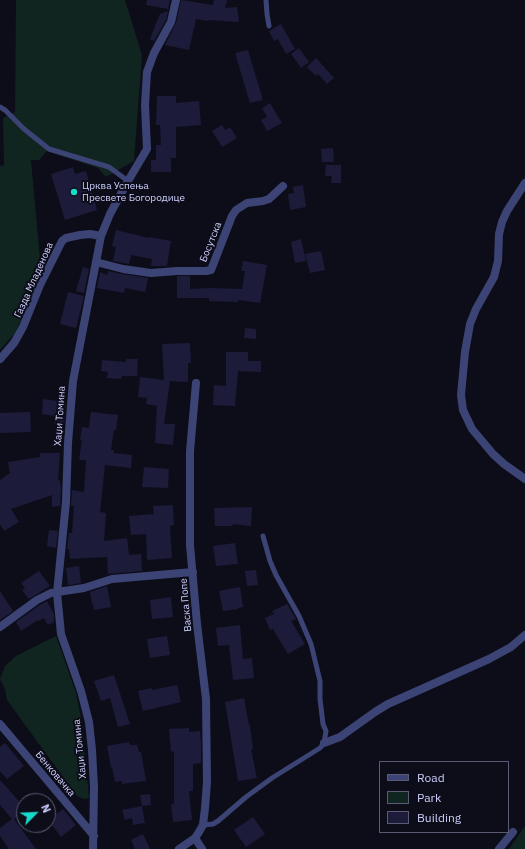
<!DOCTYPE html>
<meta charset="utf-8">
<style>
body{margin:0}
#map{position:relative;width:525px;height:849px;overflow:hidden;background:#0d0d1a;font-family:"IBM Plex Sans",sans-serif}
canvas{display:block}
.legend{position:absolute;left:379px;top:761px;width:130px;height:72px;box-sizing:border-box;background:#0d0d1a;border:1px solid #595a74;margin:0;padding:5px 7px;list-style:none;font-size:12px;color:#cccefa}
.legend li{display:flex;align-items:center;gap:8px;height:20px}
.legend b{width:20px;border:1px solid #595a74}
.north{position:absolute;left:16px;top:793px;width:40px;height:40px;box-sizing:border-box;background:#0d0d1a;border:1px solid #595a74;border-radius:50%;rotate:66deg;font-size:11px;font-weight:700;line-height:16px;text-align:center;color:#cccefa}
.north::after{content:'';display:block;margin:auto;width:14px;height:18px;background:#17dacc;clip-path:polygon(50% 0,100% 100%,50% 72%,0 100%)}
</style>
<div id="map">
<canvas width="525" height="849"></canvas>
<ul class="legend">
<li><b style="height:5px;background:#3c4475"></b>Road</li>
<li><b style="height:11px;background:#102420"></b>Park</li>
<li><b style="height:11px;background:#1c1b39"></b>Building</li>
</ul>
<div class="north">N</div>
</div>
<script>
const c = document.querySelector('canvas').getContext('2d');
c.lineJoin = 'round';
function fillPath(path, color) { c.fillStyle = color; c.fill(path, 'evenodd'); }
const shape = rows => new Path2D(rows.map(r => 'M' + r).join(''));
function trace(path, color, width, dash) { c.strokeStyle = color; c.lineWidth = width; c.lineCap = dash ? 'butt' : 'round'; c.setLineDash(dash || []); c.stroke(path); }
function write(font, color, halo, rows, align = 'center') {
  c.font = font + ' "IBM Plex Sans",sans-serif'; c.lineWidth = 4; c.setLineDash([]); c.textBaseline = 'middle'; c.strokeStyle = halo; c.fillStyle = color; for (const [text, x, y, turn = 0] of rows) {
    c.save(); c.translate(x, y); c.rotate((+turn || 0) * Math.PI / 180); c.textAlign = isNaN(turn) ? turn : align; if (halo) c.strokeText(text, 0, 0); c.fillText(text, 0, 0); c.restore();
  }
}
fillPath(shape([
 [16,0,125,0,142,55,134,161,106,177,98,168,47,151,39,160,31,160,41,270,16,332,0,350,0,166,4,165,3,118,15,112],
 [56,636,76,693,82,723,89,798,84,799,77,796,7,700,5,689,0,679,5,666,16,656],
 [525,826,525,849,509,849]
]), '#102420');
fillPath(shape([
 [147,0,170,0,168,9,146,5],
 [181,0,213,5,214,0,227,0,225,8,237,7,239,22,208,20,208,21,196,19,189,50,165,45,176,23],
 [168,11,166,20,154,41,150,39,160,14],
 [281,24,295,49,286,54,278,39,274,41,269,31],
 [299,48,309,62,301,68,291,54],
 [248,50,263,100,250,103,235,53],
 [316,58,334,78,327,84,318,74,316,76,307,67],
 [157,96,176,96,176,103,199,101,201,125,176,127,176,158,171,158,171,172,151,172,151,160,156,160,156,145,161,145,160,125,156,125],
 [270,103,282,123,267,131,261,120,267,117,262,108],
 [222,125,225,130,230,127,237,138,222,147,212,131],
 [333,148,334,162,322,162,321,149],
 [326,165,341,165,341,183,331,183,332,176,325,176],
 [73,167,75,174,86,171,97,210,65,220,51,174],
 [303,185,306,207,290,210,288,194,294,193,293,187],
 [116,230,149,238,149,237,171,241,167,266,151,266,152,259,131,255,129,264,113,261,116,247,112,246],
 [301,239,306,261,295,263,291,242],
 [321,251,325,270,310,273,305,254],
 [243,261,267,265,260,303,238,300,238,302,209,301,209,298,177,298,177,276,190,276,190,289,209,288,242,289,245,271,241,271],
 [83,267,89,269,84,293,76,291],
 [108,271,122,274,148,278,145,292,125,288,124,293,97,288,100,272,107,275],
 [68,292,84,296,76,328,60,324],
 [245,328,256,329,256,339,244,338],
 [190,343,191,363,188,363,188,382,170,381,164,424,175,424,173,445,155,443,157,406,146,404,147,398,138,397,140,377,164,380,162,344],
 [226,352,248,352,248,361,261,361,261,372,238,371,235,406,213,405,214,385,226,386],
 [126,359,138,359,137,376,122,376,121,379,107,378,108,372,101,371,102,360,126,362],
 [43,399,66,402,64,425,54,424,55,416,42,414],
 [30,412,31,432,0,433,0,413],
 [91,412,118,415,116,430,114,430,111,450,114,450,114,453,132,455,131,468,105,465,100,512,106,513,104,541,127,538,129,555,141,554,142,571,108,574,107,557,70,559,69,549,67,549,69,533,72,533,74,506,71,506,72,490,84,492,86,460,79,460,82,440,80,440,82,427,89,428],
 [40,453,60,453,58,480,60,481,60,485,61,485,60,506,52,507,52,495,11,509,19,522,4,531,0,524,0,480,10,473,8,462,40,457],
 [144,467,169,469,168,488,142,487],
 [173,505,174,525,170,526,172,558,147,560,146,534,131,535,129,516,154,514,153,506],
 [252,507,251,526,232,524,233,526,215,526,214,508],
 [49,530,58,531,56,548,47,546],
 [235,543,238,564,216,566,213,546],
 [79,566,81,583,68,585,66,568],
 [256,570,258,585,247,586,245,571],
 [39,571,50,586,29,599,22,590,25,588,21,583],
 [107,586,111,607,94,610,93,604,92,604,90,592],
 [240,587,243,607,238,608,238,609,223,611,219,591],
 [0,591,13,611,0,620],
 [171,597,173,617,152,619,150,600],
 [47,601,54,614,54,622,48,625,44,618,39,621,38,620,21,631,16,622,40,605],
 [287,604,296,619,291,621,305,644,288,654,273,629,270,630,265,618,274,614,272,611],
 [240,625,243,659,252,658,254,678,233,680,229,645,218,646,216,628],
 [167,636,170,655,150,658,147,639],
 [114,675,130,724,118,727,110,698,101,701,94,681],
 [177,685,181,702,143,711,138,691,152,688,152,690],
 [244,698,249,725,250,725,253,749,251,749,257,778,238,781,225,702],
 [189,728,189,732,200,731,201,743,201,763,193,764,193,791,189,791,192,820,173,822,171,804,174,804,174,751,171,752,169,729],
 [129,742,130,745,137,745,139,752,141,752,146,781,122,784,122,781,115,782,112,767,111,768,107,746],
 [5,743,24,766,7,779,0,771,0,747],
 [0,780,24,807,24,810,14,819,36,849,9,849,0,836,0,828,12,819,0,805],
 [150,794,151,805,142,806,140,795],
 [142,806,145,823,133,825,132,818,125,820,122,810],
 [63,809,76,825,61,837,48,820],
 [253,817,265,834,246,847,234,830],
 [143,834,150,849,135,849,131,840]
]), '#1c1b39');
trace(shape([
 [266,0,267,14,269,26],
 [0,107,5,110,24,129,49,149,109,167,128,181],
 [203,825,213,824,218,821,246,797,272,778,320,748,324,743,326,731,323,724,320,699,320,681,311,644,299,616,276,575,270,561,263,536]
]), '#3c4475', 5);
trace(shape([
 [525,183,507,211,502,222,499,234,498,261,494,277,476,309,470,324,465,352,461,395,463,410,472,429,493,454,504,464,525,479],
 [96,262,123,269,151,273,177,271,206,271,211,270,232,216,236,210,247,203,263,201,269,199,283,186],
 [0,359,14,343,23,327,40,285,62,241,66,238,80,235,90,234,101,236],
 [0,627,37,600,51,593,84,588,112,579,193,572],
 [0,724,94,836],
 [324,743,340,737,375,712,388,704,489,659,511,647,525,635],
 [195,838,202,849],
 [93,849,94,787,92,750,89,722,81,691,61,634,57,593,66,502,68,443,73,381,101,236,110,214,128,181,147,149,145,105,147,72,154,53,171,22,176,0],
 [179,849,195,838,199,832,203,825,205,808,207,782,206,699,197,624,190,545,190,451,196,383],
 [499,849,513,832]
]), '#3c4475', 8);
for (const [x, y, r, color] of [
 [74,192,4,"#17dacc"]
]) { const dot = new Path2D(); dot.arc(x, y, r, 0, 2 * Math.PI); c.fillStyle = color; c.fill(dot); trace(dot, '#0d0d1a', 1.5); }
write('10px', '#cccefa', '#0d0d1a', [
 ["Црква Успења",82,186],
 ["Пресвете Богородице",82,198]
], 'left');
write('10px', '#cccefa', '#0d0d1a', [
 ["Босутска",211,242,-68],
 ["Газда Младенова",34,280,-66],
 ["Хаџи Томина",60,416,-86],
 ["Васка Попе",186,605,-95],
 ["Хаџи Томина",80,749,-96],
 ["Бенковачка",55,774,50]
]);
</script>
